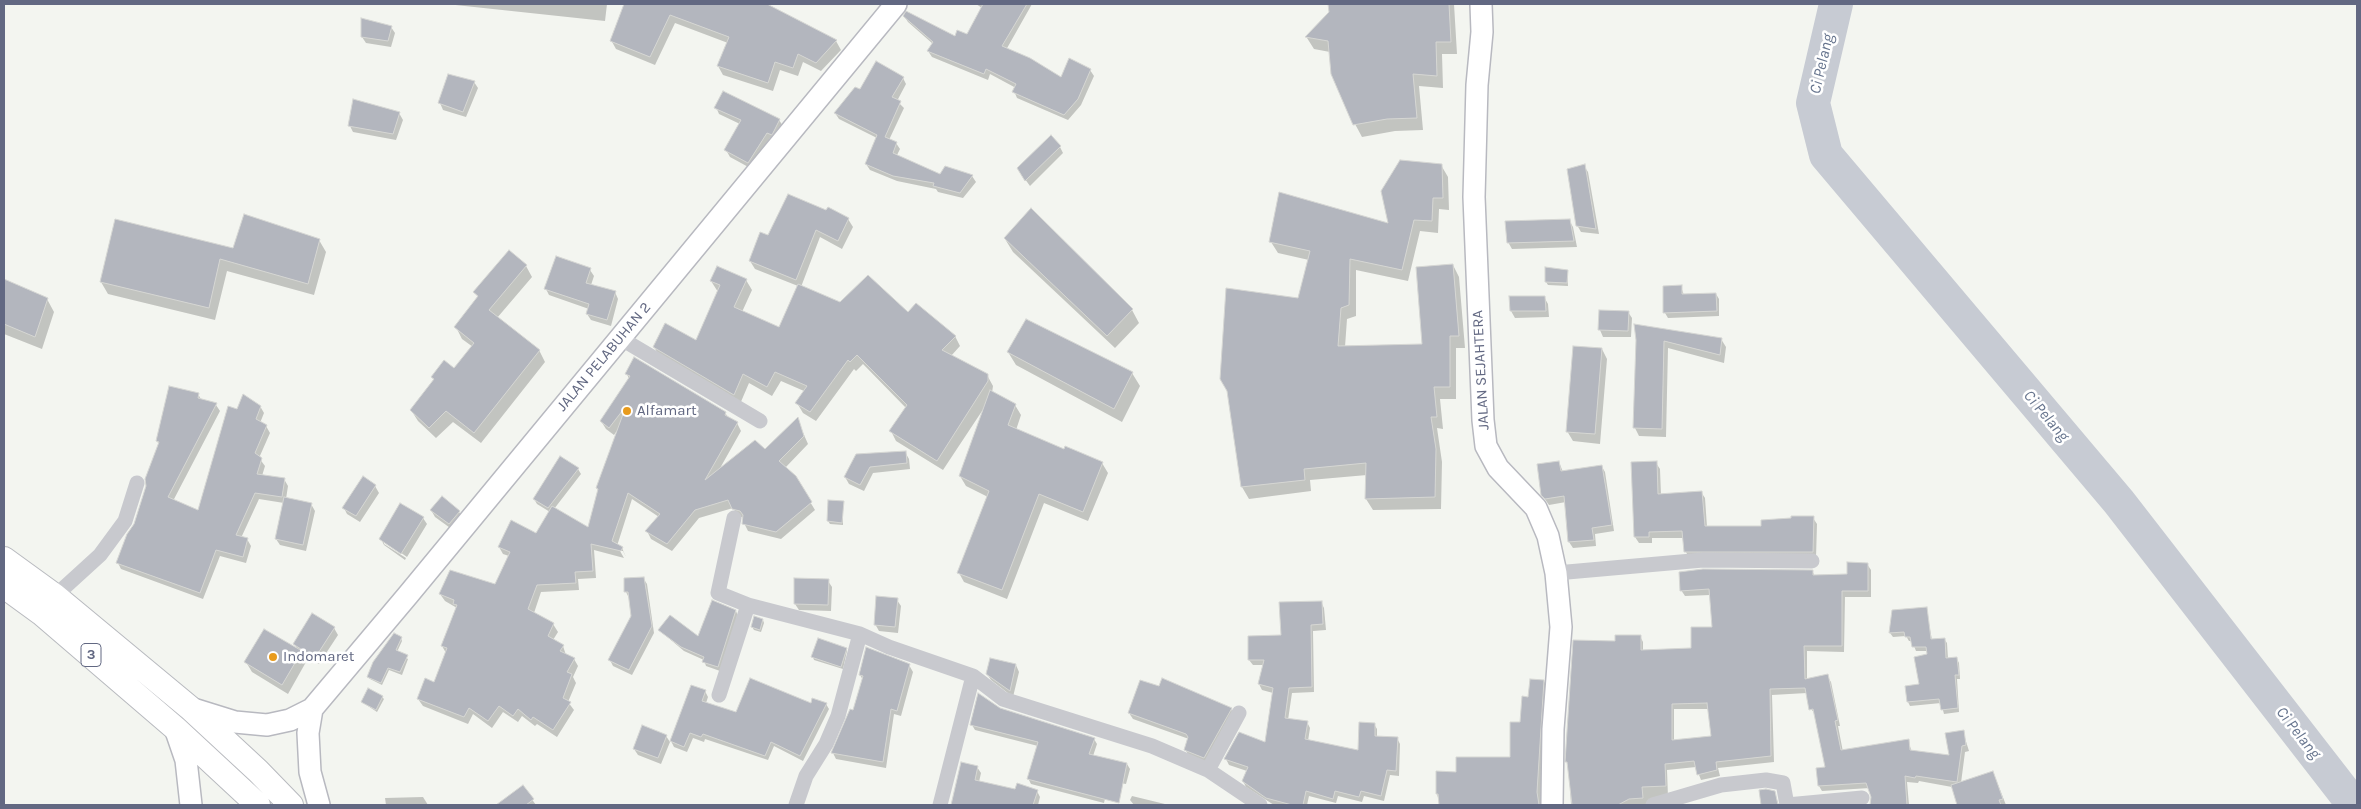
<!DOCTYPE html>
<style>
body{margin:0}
#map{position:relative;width:2361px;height:809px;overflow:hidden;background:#f3f5f0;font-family:Karla,sans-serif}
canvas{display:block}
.frame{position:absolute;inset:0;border:5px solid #626882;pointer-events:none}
</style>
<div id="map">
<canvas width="2361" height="809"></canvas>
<div class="frame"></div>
</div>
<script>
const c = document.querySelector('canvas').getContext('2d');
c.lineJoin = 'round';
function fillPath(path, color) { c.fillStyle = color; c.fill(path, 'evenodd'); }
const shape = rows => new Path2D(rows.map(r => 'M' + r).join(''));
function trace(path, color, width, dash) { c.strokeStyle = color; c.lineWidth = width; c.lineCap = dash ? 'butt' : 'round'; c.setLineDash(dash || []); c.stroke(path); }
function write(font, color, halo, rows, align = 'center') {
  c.font = font + ' Karla,sans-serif'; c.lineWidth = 5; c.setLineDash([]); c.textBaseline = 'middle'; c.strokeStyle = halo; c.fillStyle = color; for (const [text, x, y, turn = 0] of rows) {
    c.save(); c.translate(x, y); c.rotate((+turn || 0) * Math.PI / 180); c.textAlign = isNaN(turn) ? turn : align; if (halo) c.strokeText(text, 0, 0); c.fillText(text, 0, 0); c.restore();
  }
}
fillPath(shape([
 [446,4,607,4,605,21],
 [632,4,764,4,836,41,841,50,821,71,803,62,798,76,780,70,773,91,723,75,718,66,728,43,675,23,655,65,616,49,611,40,628,15],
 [976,4,1032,4,1006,50,1061,79,1090,70,1094,76,1081,105,1068,120,1017,98,1014,91,1016,88,990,74,988,80,932,57,928,51,933,44,908,22,904,16,955,37,968,35,982,8],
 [1329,4,1454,4,1457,54,1442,54,1443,88,1419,86,1423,130,1395,131,1362,137,1355,124,1330,52,1314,49,1307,38,1330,13],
 [391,27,395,33,391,47,366,43,362,37],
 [903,78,906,84,897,101,904,108,889,140,896,143,900,149,897,155,941,175,972,176,976,182,963,198,938,192,936,189,897,181,870,170,866,164,877,138,839,119,835,113,861,91],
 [474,82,478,88,466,117,443,110,440,103],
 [716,107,779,120,783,126,775,141,770,138,752,169,730,157,726,150,740,124,719,114],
 [399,113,403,120,396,140,353,132,350,126],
 [1060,147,1063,153,1030,186,1022,175],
 [1441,165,1448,177,1449,210,1439,209,1438,233,1420,231,1408,281,1356,270,1356,316,1347,319,1345,347,1424,345,1453,265,1459,277,1465,348,1456,348,1456,399,1440,399,1443,429,1437,428,1442,462,1441,509,1373,510,1366,499,1367,475,1310,480,1311,491,1249,499,1242,487,1309,260,1278,253,1271,242,1390,225],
 [1584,166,1588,172,1599,234,1581,232,1577,225],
 [828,209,848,219,853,227,842,249,820,237,801,287,840,304,908,314,955,336,960,346,951,356,987,375,993,386,992,393,1015,405,1021,415,1016,430,1065,450,1102,463,1108,473,1088,521,1044,503,1007,599,964,582,959,573,988,497,966,486,960,476,986,405,943,470,896,441,891,431,906,408,863,364,856,371,854,369,816,421,803,413,797,403,804,391,781,381,772,396,749,383,740,404,660,357,654,347,696,341,718,292,711,281,746,280,752,290,742,312,780,329,798,286,755,269,750,261,768,237],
 [1569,220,1573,227,1577,247,1512,249,1508,242],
 [1005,239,1132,310,1139,323,1115,348,1013,252],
 [319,240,326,252,314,295,227,271,215,320,108,294,101,282,234,249],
 [526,266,532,277,497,318,539,350,545,362,481,443,453,422,436,438,418,421,411,410,434,381,432,377,455,370,473,347,462,339,456,327,478,298,475,292],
 [590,270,594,276,591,285,615,292,618,299,611,326,591,320,587,314,589,309,549,295,546,289],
 [1567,271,1568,286,1548,285,1546,282],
 [4,281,47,299,54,312,42,349,4,334],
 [1664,287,1681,287,1684,295,1716,294,1719,299,1719,316,1668,318,1665,313],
 [1544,297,1548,304,1549,317,1515,318,1511,311,1510,298],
 [1600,311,1628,312,1632,318,1631,337,1603,337,1600,330],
 [1027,321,1132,373,1140,386,1122,422,1016,365,1008,352],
 [1721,339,1726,347,1724,363,1668,348,1666,437,1639,436,1635,428,1637,340],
 [1602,349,1607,359,1600,444,1573,441,1567,431],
 [627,374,725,413,729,418,737,423,741,431,719,470,765,451,797,419,808,444,785,468,795,477,815,510,781,539,748,531,744,523,744,518,738,516,733,508,699,518,672,551,651,539,647,531,659,517,632,499,617,546,622,548,626,557,623,551,620,551,624,558,594,550,596,578,578,579,579,590,541,592,534,613,553,624,558,632,553,640,563,646,566,655,574,659,578,666,573,677,576,683,568,702,574,710,557,737,537,724,535,726,522,716,518,722,503,712,492,728,473,714,468,724,423,706,418,699,435,684,446,653,442,646,457,608,445,601,440,594,495,585,509,556,503,554,499,547,537,535,550,512,537,504,534,499,578,469,581,474,554,509,589,529,598,490,597,488,618,429,614,435,606,429,601,421,629,379],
 [198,394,202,401,216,405,220,411,173,501,199,512,238,410,260,406,264,413,260,423,266,426,270,433,259,458,265,466,262,476,284,479,288,486,286,499,311,504,315,511,306,551,280,545,276,539,284,503,259,499,241,538,247,539,251,546,246,563,220,556,203,599,121,569,118,563,135,524,159,445,157,441],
 [905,452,909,459,910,469,873,473,864,491,849,484,845,477],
 [1559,462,1563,472,1602,467,1605,472,1614,531,1595,534,1596,546,1573,548,1569,542,1566,502,1549,505,1542,495],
 [1656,463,1660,469,1661,495,1701,492,1705,498,1707,527,1762,527,1813,518,1817,524,1816,558,1689,558,1686,552,1684,538,1652,538,1652,543,1639,543,1635,537],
 [363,478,375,486,379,493,360,522,347,514,344,508],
 [843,502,843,525,830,524,828,521],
 [431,510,459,512,463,518,453,530,435,517],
 [423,518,427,524,407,557,384,541,384,544,406,558,405,560,384,545,381,539],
 [1867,564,1871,570,1871,597,1845,597,1844,652,1807,651,1807,680,1827,676,1831,682,1840,726,1838,726,1843,752,1908,741,1912,752,1951,756,1963,732,1969,751,1965,752,1961,783,1993,772,2006,805,1958,805,1952,787,1919,781,1918,783,1907,782,1909,805,1873,805,1870,788,1822,791,1819,786,1826,768,1816,715,1811,709,1807,693,1772,695,1774,762,1718,768,1720,776,1701,780,1696,767,1667,770,1668,797,1650,805,1571,805,1569,766,1566,761,1567,730,1574,641,1617,643,1640,636,1643,642,1643,651,1692,649,1714,628,1710,595,1685,596,1681,590,1812,571,1815,576,1848,575],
 [1674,709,1708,709,1712,737,1674,741],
 [643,578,647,584,654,633,632,675,613,666,610,660,632,616,629,598,626,592],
 [828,581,832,587,831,611,799,610,795,604],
 [897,600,901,606,898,633,879,631,875,624],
 [1321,602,1324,608,1326,630,1313,631,1314,692,1292,693,1288,720,1307,722,1310,728,1308,741,1359,751,1374,724,1377,729,1377,737,1397,738,1400,744,1399,776,1390,775,1384,801,1364,796,1362,802,1338,796,1336,803,1309,796,1307,805,1274,805,1246,787,1243,781,1247,771,1229,765,1226,759,1266,743,1273,693,1262,690,1259,684,1264,665,1253,665,1249,660,1282,636],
 [1926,608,1932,640,1944,639,1947,643,1948,659,1957,659,1959,663,1960,679,1957,679,1959,712,1944,714,1941,703,1910,706,1908,702,1920,685,1928,651,1916,651,1912,641,1909,641,1906,636,1893,637,1890,633],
 [736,611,738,616,720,671,706,666,704,660,684,651,659,630,699,638],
 [763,620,764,623,761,632,754,630,752,627],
 [334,628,338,635,319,664,301,652,306,662,288,694,252,672,246,662,298,650,294,644],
 [401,638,402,641,397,652,408,659,402,675,389,670,382,685,370,679,368,677],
 [846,649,847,651,843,669,814,660,813,657],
 [909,665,913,672,901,716,894,714,886,768,836,759,833,753,854,712,863,680,860,675],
 [1016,665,1019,672,1013,697,991,680,987,674],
 [1163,679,1231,709,1234,715,1207,763,1189,756,1185,749,1189,739,1133,719,1129,713,1160,688],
 [1544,681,1547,687,1541,805,1440,805,1437,794,1457,773,1511,758,1529,698],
 [705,691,708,697,706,703,737,714,826,704,829,709,803,761,774,746,768,760,705,739,704,742,693,738,687,752,674,747,671,741],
 [382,697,384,699,377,712,362,702],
 [1000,709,1094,739,1097,744,1093,756,1127,764,1130,769,1126,784,1109,781,1104,803,1031,784,1028,778,1038,746,975,730,972,725],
 [666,736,670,742,661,764,638,755,634,749],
 [977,767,981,773,979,782,1016,790,1037,791,1040,797,1038,805,951,805],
 [523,787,536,805,498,805],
 [1761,792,1774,792,1779,805,1762,805],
 [1132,796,1169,805,1134,805,1130,800],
 [423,797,428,805,386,805,385,798]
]), '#0003');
trace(shape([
 [1836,4,1813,103,1826,155,2119,502,2354,805]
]), '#c7cbd3', 34);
const building = shape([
 [624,4,767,4,837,40,816,63,798,54,793,68,775,62,768,83,717,66,729,37,670,15,650,57,610,41,624,4],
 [983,4,1027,4,1002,46,1030,58,1061,77,1069,58,1091,69,1078,99,1064,115,1012,92,1016,84,986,69,984,74,927,51,933,42,903,16,906,11,955,36,957,30,967,34,983,4],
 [1328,4,1449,4,1451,42,1436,42,1437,76,1413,74,1417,118,1387,119,1353,125,1331,74,1328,41,1305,37,1329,12,1328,4],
 [361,18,392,26,388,41,361,37,361,18],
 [876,61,904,77,892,97,901,101,885,137,897,142,893,153,940,174,945,166,973,175,960,193,933,186,934,183,893,176,865,164,877,135,834,113,855,87,860,89,876,61],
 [448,74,475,81,463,112,438,103,448,74],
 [723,91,780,119,772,135,767,133,748,163,724,150,741,120,714,108,723,91],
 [353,99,400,112,393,134,348,126,353,99],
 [1051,135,1061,146,1025,181,1017,168,1051,135],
 [1400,160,1442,164,1443,198,1433,198,1432,221,1414,220,1402,270,1350,259,1349,305,1341,308,1338,346,1422,344,1416,267,1453,264,1459,336,1450,336,1450,387,1434,387,1437,417,1431,417,1436,449,1435,497,1365,499,1366,463,1304,469,1305,480,1241,487,1227,391,1220,379,1226,288,1298,298,1310,251,1269,242,1279,192,1388,223,1381,191,1400,160],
 [1585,164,1596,229,1576,226,1567,169,1585,164],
 [788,194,826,210,828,207,849,218,838,241,816,230,796,280,749,261,760,232,768,235,788,194],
 [1031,208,1133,309,1107,336,1004,238,1031,208],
 [244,214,320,239,308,284,220,259,209,308,100,282,115,219,233,248,244,214],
 [1570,219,1574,241,1507,243,1505,221,1570,219],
 [509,250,527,265,489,310,540,350,474,433,446,411,429,428,410,410,434,379,431,377,444,360,454,368,474,343,454,327,478,296,473,292,509,250],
 [556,256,591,268,586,283,616,291,607,320,586,314,589,304,544,289,556,256],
 [717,266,747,279,734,307,779,327,798,284,840,302,868,275,908,312,916,303,956,336,942,350,988,374,988,381,937,461,889,431,907,405,857,355,850,362,848,360,810,412,795,403,807,386,775,372,767,387,743,374,734,395,653,347,665,323,696,340,720,285,710,281,717,266],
 [1545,267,1568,270,1567,283,1545,282,1545,267],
 [4,279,48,298,35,337,4,324,4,279],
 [1682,285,1682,294,1716,293,1717,311,1663,313,1663,286,1682,285],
 [1509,296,1545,296,1546,311,1510,311,1509,296],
 [1599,310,1629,311,1628,331,1598,330,1599,310],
 [1026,319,1133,372,1114,409,1007,352,1026,319],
 [1634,324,1722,338,1720,355,1664,341,1662,429,1633,428,1636,340,1634,324],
 [1573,346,1602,348,1595,434,1566,432,1573,346],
 [634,357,726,412,725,415,738,422,705,480,755,440,765,449,798,417,804,436,779,461,796,476,812,502,776,532,742,524,743,515,740,511,732,509,728,500,695,510,667,544,645,531,660,514,628,493,612,541,623,547,621,551,591,544,593,571,575,572,576,583,537,585,528,609,554,623,548,636,564,645,560,651,575,658,567,672,572,674,563,698,571,702,553,730,533,717,531,720,518,709,513,716,499,706,488,721,469,708,464,717,417,699,425,678,434,682,447,648,441,646,457,605,453,604,454,600,439,594,450,570,495,584,510,552,498,547,511,520,536,533,552,506,588,527,598,489,596,488,626,406,609,428,600,421,630,376,625,374,634,357],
 [169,386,199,393,198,398,217,403,168,497,198,510,228,406,237,409,243,394,261,406,256,419,267,425,255,453,262,458,257,474,285,478,282,497,255,493,236,535,248,538,243,557,216,550,200,593,116,563,127,534,134,524,146,486,145,479,159,442,156,441,169,386],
 [990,390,1016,404,1008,425,1064,449,1065,446,1103,462,1083,512,1039,494,1002,590,957,573,989,491,959,476,990,390],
 [906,451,907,463,870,467,860,485,844,477,856,454,906,451],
 [560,456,579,468,548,508,533,499,560,456],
 [1559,461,1561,471,1602,465,1612,525,1592,528,1594,540,1568,542,1564,496,1545,499,1541,495,1537,464,1559,461],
 [1657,461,1658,494,1702,491,1705,526,1761,526,1761,520,1791,518,1791,516,1814,516,1813,552,1684,552,1682,531,1649,532,1649,537,1634,537,1631,462,1657,461],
 [363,476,376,485,356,516,342,508,363,476],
 [442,496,460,511,449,524,430,510,442,496],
 [284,497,312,503,303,545,275,539,284,497],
 [828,500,844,501,842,523,827,521,828,500],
 [400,503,424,517,401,554,379,539,400,503],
 [1847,562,1868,563,1868,591,1842,591,1842,646,1804,646,1805,679,1828,674,1838,720,1835,721,1841,750,1909,739,1910,750,1949,755,1945,733,1964,730,1966,745,1962,746,1957,782,1916,776,1915,778,1905,776,1907,805,1870,805,1871,797,1866,783,1818,786,1816,768,1825,767,1813,709,1809,710,1805,688,1770,689,1771,756,1716,762,1717,770,1697,775,1694,761,1665,764,1666,786,1642,787,1643,798,1629,799,1618,805,1572,805,1567,762,1565,762,1573,640,1615,641,1615,635,1641,635,1641,650,1691,648,1691,627,1712,627,1709,589,1680,591,1679,572,1703,569,1813,570,1813,575,1847,574,1847,562],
 [1707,703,1711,736,1672,740,1672,704,1707,703],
 [644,577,652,626,629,670,608,660,631,616,628,592,624,592,624,578,644,577],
 [794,578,829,579,828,605,794,604,794,578],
 [876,596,898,598,895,627,874,625,876,596],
 [712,600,736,610,718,667,702,662,704,657,681,647,658,630,670,615,698,636,712,600],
 [1322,601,1323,624,1311,625,1312,687,1289,688,1285,718,1308,721,1305,739,1358,750,1359,722,1375,723,1375,736,1398,737,1396,771,1387,770,1381,796,1361,791,1359,797,1335,791,1333,799,1306,791,1303,805,1292,805,1266,798,1242,781,1248,767,1224,759,1239,732,1265,742,1273,688,1258,684,1264,660,1248,660,1248,636,1281,635,1279,602,1322,601],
 [1927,607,1931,639,1945,638,1946,658,1957,657,1959,675,1955,675,1958,708,1941,710,1939,699,1907,702,1905,686,1919,684,1914,657,1927,654,1926,647,1912,647,1910,637,1905,637,1904,632,1889,633,1892,610,1927,607],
 [312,613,335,627,315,658,293,644,312,613],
 [754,616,763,619,760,630,751,627,754,616],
 [264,629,302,651,282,685,244,662,264,629],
 [394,633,402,637,396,650,408,655,400,672,388,668,381,683,367,677,373,662,394,633],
 [818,638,847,648,841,667,811,657,818,638],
 [866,647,910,664,897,711,891,709,883,762,831,753,850,709,853,710,863,676,859,675,866,647],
 [990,658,1016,664,1010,691,986,674,990,658],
 [750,678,811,703,812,698,827,703,800,756,771,742,765,756,703,734,701,737,690,733,684,747,670,741,691,685,706,690,702,701,736,712,750,678],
 [1162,678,1232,708,1204,758,1184,750,1188,737,1186,734,1128,713,1140,680,1159,686,1162,678],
 [1530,679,1544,680,1537,792,1539,805,1439,805,1438,794,1436,794,1436,771,1456,772,1456,757,1510,757,1510,722,1520,722,1522,696,1528,697,1530,679],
 [368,688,383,696,376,710,361,702,368,688],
 [978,693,1000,708,1095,738,1089,754,1127,763,1119,803,1027,779,1038,742,970,725,978,693],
 [642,725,667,735,658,758,633,749,642,725],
 [961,762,978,766,975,780,1015,789,1017,783,1038,790,1033,805,951,805,961,762],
 [1993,771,2003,799,1999,800,2001,805,1957,805,1951,785,1993,771],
 [523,785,534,799,526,805,496,805,523,785],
 [1766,789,1775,791,1778,805,1761,805,1759,790,1766,789]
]);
fillPath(building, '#b3b6be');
trace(building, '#d5d6d3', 1);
const secondary = shape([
 [1481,4,1482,32,1477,85,1474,197,1483,420,1486,446,1498,468,1536,508,1548,536,1556,573,1561,627,1553,729,1552,805],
 [190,708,235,722,267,725,290,720,312,709,408,595,896,4],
 [312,709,308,733,310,772,319,805],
 [175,728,186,760,191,805]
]);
const primary = shape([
 [4,559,55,596,190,708,258,771,291,805],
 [4,586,41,613,175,728,258,805]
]);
trace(secondary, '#b8b9c0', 24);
trace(primary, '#b8babf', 26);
trace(shape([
 [620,338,760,421],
 [734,518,718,593,748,605,860,634,889,647,973,676,1003,699,1152,746,1208,770,1260,805],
 [1556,573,1703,560,1812,561],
 [55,596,100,555,125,521,137,483],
 [719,695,748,605],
 [1208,770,1239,713],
 [796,805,806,776,826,744,838,716,860,634],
 [940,805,973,676],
 [1653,805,1721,785,1766,780,1783,783,1787,805,1862,798]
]), '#c8c9ce', 15);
trace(secondary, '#fff', 21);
trace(primary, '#fff', 24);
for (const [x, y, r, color] of [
 [627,411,5,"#e89b1d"],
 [273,657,5,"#e89b1d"]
]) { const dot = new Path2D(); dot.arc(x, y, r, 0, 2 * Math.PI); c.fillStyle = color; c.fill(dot); trace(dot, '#fff', 2); }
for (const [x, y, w] of [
 [91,655,20]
]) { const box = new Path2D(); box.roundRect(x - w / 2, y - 11.5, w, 23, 4); c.fillStyle = '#fff'; c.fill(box); trace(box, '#626882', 1); }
write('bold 14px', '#626882', null, [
 ["3",91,655]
]);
write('15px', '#626882', '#fff', [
 ["JALAN PELABUHAN 2",604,357,-50],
 ["JALAN SEJAHTERA",1481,370,-93]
]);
write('15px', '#626882', '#fff', [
 ["Alfamart",637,411],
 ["Indomaret",283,657]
], 'left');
write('italic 16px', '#67758e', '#fff', [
 ["Ci Pelang",1822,64,-77],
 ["Ci Pelang",2046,416,50],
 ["Ci Pelang",2298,733,52]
]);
</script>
